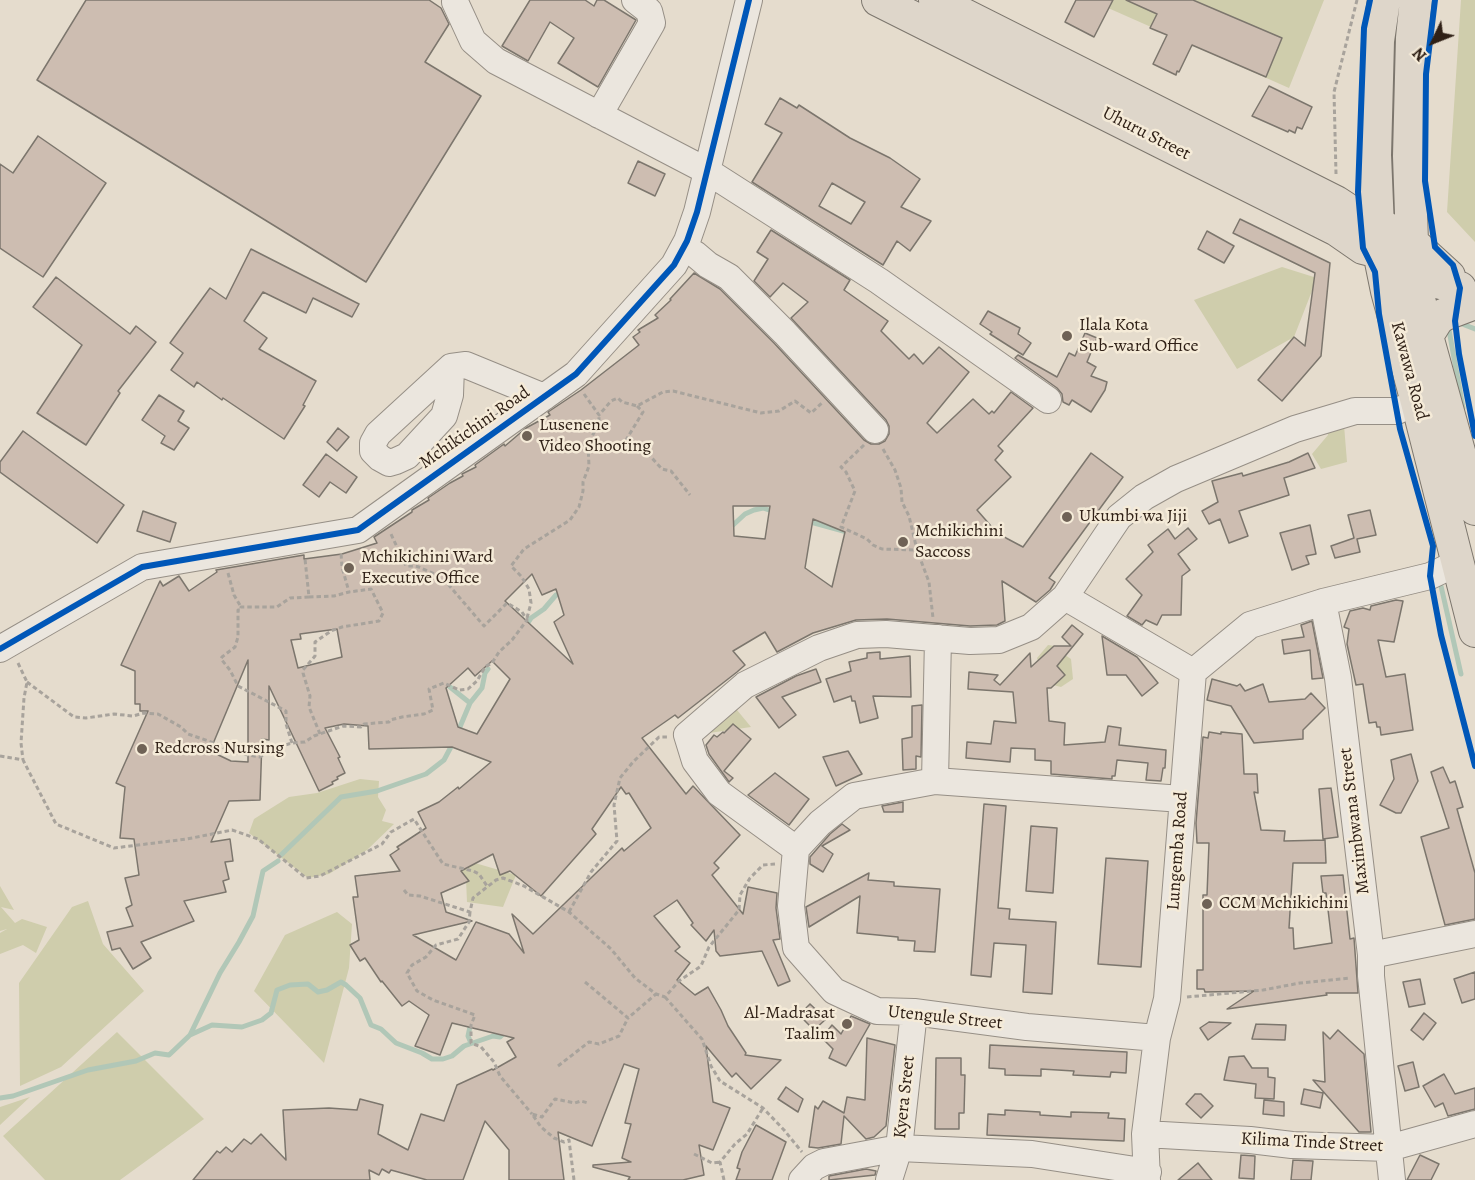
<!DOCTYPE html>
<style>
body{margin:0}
#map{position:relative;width:1475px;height:1180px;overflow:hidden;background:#e5dccd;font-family:Alegreya,serif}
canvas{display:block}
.north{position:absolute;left:1403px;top:12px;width:60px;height:60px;-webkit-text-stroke:4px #f5ebd8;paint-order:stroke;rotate:227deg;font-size:16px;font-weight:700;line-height:24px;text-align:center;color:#2f2016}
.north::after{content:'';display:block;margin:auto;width:21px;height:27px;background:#2f2016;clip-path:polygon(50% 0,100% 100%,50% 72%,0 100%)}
</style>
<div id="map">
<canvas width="1475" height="1180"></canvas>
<div class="north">N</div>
</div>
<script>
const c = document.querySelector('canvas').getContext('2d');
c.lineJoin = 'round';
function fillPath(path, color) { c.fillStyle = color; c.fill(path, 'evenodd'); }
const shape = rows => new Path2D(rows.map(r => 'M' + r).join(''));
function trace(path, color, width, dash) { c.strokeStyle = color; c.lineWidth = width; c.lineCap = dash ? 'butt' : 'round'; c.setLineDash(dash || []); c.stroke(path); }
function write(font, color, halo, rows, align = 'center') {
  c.font = font + ' Alegreya,serif'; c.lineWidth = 5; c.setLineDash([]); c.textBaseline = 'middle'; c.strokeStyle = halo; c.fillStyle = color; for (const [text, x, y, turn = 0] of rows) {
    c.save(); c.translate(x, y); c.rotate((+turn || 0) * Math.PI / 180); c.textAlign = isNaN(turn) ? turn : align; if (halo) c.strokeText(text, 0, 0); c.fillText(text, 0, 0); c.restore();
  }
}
fillPath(shape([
 [1090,0,1324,0,1289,88],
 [1461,0,1475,0,1475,242,1447,212],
 [1282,267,1317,278,1294,337,1237,369,1194,300],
 [1344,425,1347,462,1321,469,1312,454,1328,435,1327,427],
 [1048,645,1062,647,1065,655,1071,659,1073,679,1061,687,1045,683,1037,658],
 [741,700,737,710,751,727,709,733,702,729],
 [360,779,379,781,378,797,386,810,382,821,394,824,367,850,329,874,308,878,249,833,254,819,289,797,317,793],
 [451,856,516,875,503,907,467,902,466,879],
 [0,886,14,910,1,907,15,923,22,919,47,927,36,953,23,945,0,954,0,933,7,929,0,931],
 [88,901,103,944,144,991,61,1067,20,1086,19,983,72,907],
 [337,912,352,924,349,968,324,1063,254,991,285,935],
 [117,1032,204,1119,120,1180,45,1180,3,1136],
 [30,1097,0,1125,0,1107]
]), '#cfcdac');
trace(shape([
 [1457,322,1475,329],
 [1451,327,1449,330,1463,408],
 [807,521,847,532],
 [728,526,732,526,745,514,754,510,763,508,775,512],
 [1441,586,1461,674],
 [525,627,531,618,544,609,556,595,564,593],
 [445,683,470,703],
 [457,734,470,703,482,688,485,673,488,669],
 [281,855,341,797,377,791,426,774,444,760,453,743],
 [471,1022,468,1036,471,1043],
 [190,1035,220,973,239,942,253,916,263,871,278,861],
 [0,1098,13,1096,88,1070,136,1061,155,1053,169,1055,190,1035,212,1025,242,1027,262,1020,271,1013,277,990,290,985,308,984,318,992,327,990,341,982,346,985,360,998,371,1025,381,1029,396,1043,422,1053,432,1059,443,1059,452,1056,464,1046,493,1036,500,1037,507,1030]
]), '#b1c7b7', 5);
const building = shape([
 [86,0,429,0,441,8,449,24,425,62,481,96,366,282,37,80,86,0],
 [530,0,585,0,594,6,597,0,604,0,636,20,598,87,558,63,574,38,550,22,528,61,502,46,530,0],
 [1076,0,1113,0,1094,37,1065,22,1076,0],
 [1126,0,1193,0,1282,38,1266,77,1192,45,1179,72,1177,71,1176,75,1153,64,1167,35,1150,28,1157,14,1126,0],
 [1269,86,1312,107,1302,129,1297,127,1295,133,1289,130,1288,132,1252,116,1269,86],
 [780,98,797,108,799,105,850,138,890,158,920,179,901,207,931,221,910,251,897,241,883,265,752,182,782,133,765,124,780,98],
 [832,183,865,202,851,224,819,206,832,183],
 [38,136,106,183,43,277,0,248,0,164,13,173,38,136],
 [638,161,665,174,655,196,628,183,638,161],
 [1240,219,1330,263,1321,356,1282,401,1258,380,1294,337,1305,346,1315,273,1233,233,1240,219],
 [771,230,850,280,844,290,888,321,881,331,909,359,914,354,923,364,939,347,969,372,927,423,937,433,973,399,989,414,992,411,994,413,1011,392,1033,408,998,446,1003,451,995,460,1011,477,977,510,991,526,1006,538,1023,547,1091,453,1123,477,1049,578,1055,582,1050,590,1036,602,1002,581,1005,621,997,625,970,626,887,619,856,620,813,633,777,652,765,632,733,651,745,665,737,672,678,718,675,715,642,738,686,794,693,786,740,835,714,863,719,868,712,875,743,914,748,887,777,893,776,908,780,939,773,940,790,981,778,986,762,951,720,956,716,951,714,930,706,941,691,925,693,923,677,900,654,916,680,947,675,951,690,963,677,980,695,995,708,987,721,1010,728,1026,746,1053,745,1055,781,1060,751,1089,736,1073,732,1077,706,1046,713,1102,730,1108,713,1150,699,1145,704,1175,683,1180,628,1180,630,1177,593,1167,593,1165,631,1162,622,1158,631,1124,625,1123,639,1069,624,1064,592,1146,558,1132,564,1180,509,1180,509,1150,485,1121,463,1180,427,1180,391,1170,389,1173,382,1169,379,1175,369,1170,370,1180,193,1180,217,1151,220,1153,226,1147,232,1152,244,1139,251,1144,261,1134,286,1160,283,1110,329,1108,357,1110,360,1099,383,1105,378,1134,408,1150,421,1114,444,1121,457,1085,492,1069,493,1070,516,1057,507,1042,514,1038,452,1023,440,1055,415,1046,429,1015,409,1001,402,1006,382,981,381,982,365,958,360,961,350,945,359,940,353,897,358,897,355,876,400,871,390,855,399,849,397,847,426,828,418,812,439,802,458,787,459,789,491,762,452,747,369,749,368,726,344,724,325,728,340,757,338,758,345,773,337,777,338,779,332,782,333,784,319,791,269,686,269,740,262,739,260,800,229,801,211,842,230,839,233,861,225,862,229,879,223,881,226,892,184,901,194,921,141,942,151,958,133,969,120,948,112,950,107,932,133,926,126,908,132,905,125,878,139,875,134,839,120,838,125,787,116,783,148,711,140,711,140,704,135,704,135,671,121,665,160,581,163,586,179,576,189,591,217,572,216,570,298,556,304,555,304,559,342,554,377,543,374,537,412,512,412,510,429,500,428,498,450,483,463,476,462,474,476,467,475,465,504,444,505,446,526,428,550,415,548,412,581,390,639,345,633,337,640,332,638,330,658,318,655,315,671,300,670,299,694,273,720,289,774,343,864,440,871,444,879,444,885,441,889,434,889,426,886,420,791,318,808,302,783,283,770,297,754,281,768,259,757,252,771,230],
 [733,506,770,506,765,539,734,536,733,506],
 [813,519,845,532,832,587,805,568,813,519],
 [532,574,542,595,556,589,564,615,554,622,573,664,505,601,532,574],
 [337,629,342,657,298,668,291,640,301,639,300,634,337,629],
 [248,660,248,762,231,761,210,751,248,660],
 [492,661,510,679,477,734,458,727,446,688,468,668,475,676,492,661],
 [621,787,626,794,629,793,651,828,624,851,622,848,533,934,512,914,524,953,509,934,476,922,456,960,413,935,472,921,446,912,441,893,469,881,461,871,493,854,500,875,510,871,541,896,596,834,592,829,621,787],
 [1207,231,1234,246,1224,263,1198,249,1207,231],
 [251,249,359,304,352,317,313,298,306,313,263,292,244,321,267,338,259,349,316,381,303,405,305,406,284,439,223,398,222,400,197,382,194,387,171,370,183,353,170,343,210,288,226,299,251,249],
 [56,277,130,334,136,326,156,342,118,391,120,393,86,445,37,413,82,345,33,307,56,277],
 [988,311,1020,328,1018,334,1031,343,1023,355,990,334,992,332,980,324,988,311],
 [1085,333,1097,338,1087,362,1096,367,1091,376,1107,382,1105,390,1091,412,1072,400,1069,405,1063,402,1062,394,1057,388,1015,358,1018,355,1057,377,1069,353,1075,356,1085,333],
 [159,395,184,411,178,421,189,428,174,450,161,443,165,436,142,420,159,395],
 [338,428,349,437,337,451,327,442,338,428],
 [23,431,124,505,97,543,0,472,0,462,23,431],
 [1308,453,1315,468,1284,478,1289,495,1239,511,1248,536,1229,543,1220,519,1209,524,1202,511,1218,502,1212,481,1242,473,1243,476,1289,462,1308,453],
 [326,454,357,477,346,493,330,482,319,497,303,485,326,454],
 [1370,510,1376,535,1357,539,1360,552,1335,558,1331,546,1354,538,1348,515,1370,510],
 [143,511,176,523,170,542,137,531,143,511],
 [1310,525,1316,554,1306,556,1309,564,1292,570,1280,533,1310,525],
 [1188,528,1197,539,1178,554,1190,570,1182,576,1181,615,1162,615,1157,625,1146,620,1142,625,1127,616,1142,595,1126,579,1153,552,1148,545,1168,529,1175,539,1188,528],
 [1396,600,1403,601,1394,642,1378,640,1386,677,1405,674,1413,730,1381,735,1380,727,1377,727,1376,722,1369,723,1363,684,1356,685,1347,644,1349,629,1344,627,1350,611,1363,608,1370,610,1371,606,1396,600],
 [1312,621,1323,678,1312,679,1310,650,1284,654,1282,640,1304,637,1301,625,1312,621],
 [1072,625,1083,634,1057,666,1065,675,1051,688,1047,688,1049,721,1065,723,1064,745,1105,742,1108,726,1121,728,1119,745,1166,750,1165,768,1163,768,1161,781,1146,780,1148,763,1117,760,1115,776,1112,776,1112,779,1051,774,1051,761,1035,760,1035,749,1011,748,1010,762,966,758,967,742,991,744,994,721,1016,723,1013,692,968,689,969,672,998,675,994,680,1000,685,1030,653,1031,667,1054,646,1071,646,1062,637,1072,625],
 [1102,636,1137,657,1158,683,1142,696,1126,675,1107,675,1102,636],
 [880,652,880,659,910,656,911,697,873,696,878,718,860,723,855,701,852,701,851,696,834,702,826,679,851,671,849,662,867,658,867,653,880,652],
 [816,669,821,682,782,697,796,715,779,728,756,697,796,676,816,669],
 [1212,679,1237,686,1240,684,1245,691,1263,684,1269,702,1305,699,1311,693,1325,708,1303,730,1303,739,1254,743,1231,706,1207,700,1212,679],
 [922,705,921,757,916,756,916,769,903,770,902,739,912,737,912,706,922,705],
 [733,724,751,739,724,771,733,778,729,782,709,754,706,745,714,735,717,737,723,732,724,733,733,724],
 [1209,732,1221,734,1221,732,1242,734,1244,774,1257,774,1258,793,1254,792,1261,830,1285,831,1284,841,1325,840,1326,863,1293,863,1289,928,1293,928,1294,949,1332,943,1326,893,1323,893,1321,876,1343,875,1350,939,1354,938,1358,993,1326,993,1327,995,1227,1009,1254,991,1205,992,1204,989,1197,989,1197,970,1203,970,1203,895,1207,895,1209,843,1197,843,1196,823,1203,737,1208,738,1209,732],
 [848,751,862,774,836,786,823,757,848,751],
 [1411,754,1418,781,1401,813,1396,813,1380,805,1394,779,1391,760,1411,754],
 [1443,767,1450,783,1455,781,1463,807,1457,809,1475,873,1475,919,1445,925,1421,837,1449,828,1431,772,1443,767],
 [775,773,809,799,789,825,748,795,775,773],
 [1331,788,1338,837,1323,839,1319,789,1331,788],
 [903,802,903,812,884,812,882,806,903,802],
 [984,804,1006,806,998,908,1010,909,1009,919,1056,922,1052,994,1023,992,1026,945,994,943,991,977,971,975,984,804],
 [842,824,850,830,822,846,833,854,823,872,810,864,810,857,830,834,842,824],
 [1031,826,1057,828,1053,893,1026,891,1031,826],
 [1106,858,1148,861,1141,967,1098,964,1106,858],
 [869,873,868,880,894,882,894,886,940,889,935,952,914,951,915,941,898,940,898,937,857,933,860,896,809,927,806,907,869,873],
 [1475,972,1475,999,1462,1003,1454,979,1475,972],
 [1420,979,1425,1004,1409,1007,1403,982,1420,979],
 [810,1004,826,1019,814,1030,799,1015,810,1004],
 [1424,1013,1436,1023,1423,1040,1411,1030,1424,1013],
 [851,1016,870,1024,846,1066,829,1058,833,1049,822,1038,832,1025,841,1034,851,1016],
 [1209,1022,1231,1023,1208,1040,1200,1028,1209,1022],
 [1256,1024,1286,1025,1285,1040,1252,1039,1256,1024],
 [1338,1030,1364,1054,1371,1132,1359,1132,1313,1080,1325,1082,1323,1032,1330,1039,1338,1030],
 [867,1038,895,1045,886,1126,874,1137,866,1139,844,1116,841,1144,818,1148,809,1147,815,1106,818,1109,823,1101,844,1113,847,1097,865,1100,867,1038],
 [990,1045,1127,1052,1126,1073,1111,1072,1110,1077,1073,1075,1074,1071,1041,1069,1041,1076,1005,1075,1005,1069,989,1068,990,1045],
 [1244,1056,1252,1068,1268,1068,1268,1077,1275,1078,1274,1099,1255,1098,1256,1084,1224,1080,1229,1057,1244,1056],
 [936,1058,961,1058,961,1075,965,1075,964,1113,959,1113,959,1129,935,1129,936,1058],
 [1413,1062,1419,1087,1405,1091,1398,1066,1413,1062],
 [1444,1074,1455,1094,1475,1088,1475,1109,1448,1116,1443,1103,1435,1107,1423,1086,1444,1074],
 [786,1087,803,1099,798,1112,778,1099,786,1087],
 [1304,1089,1323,1093,1320,1108,1301,1104,1304,1089],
 [1195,1094,1201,1094,1213,1106,1201,1118,1186,1104,1195,1094],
 [1264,1100,1284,1102,1284,1116,1263,1114,1264,1100],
 [1005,1110,1040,1112,1040,1115,1071,1117,1071,1112,1109,1113,1108,1118,1125,1119,1124,1141,987,1135,988,1114,1005,1115,1005,1110],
 [756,1125,786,1142,772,1180,736,1180,740,1169,737,1168,742,1152,756,1125],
 [1241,1155,1255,1156,1254,1179,1239,1178,1241,1155],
 [1420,1155,1439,1164,1431,1180,1407,1180,1420,1155],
 [1293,1160,1313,1161,1311,1180,1291,1180,1293,1160],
 [1198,1163,1212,1180,1178,1180,1198,1163],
 [866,1169,876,1171,875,1175,829,1180,829,1176,866,1169]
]);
fillPath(building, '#cdbdb1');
trace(building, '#7c766d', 1.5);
const minor = shape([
 [455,2,473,41,496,61,707,171,879,281,1048,400],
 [599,115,652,23,649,11,635,0],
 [683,249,695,254,708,265,729,277,785,333,875,430],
 [451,367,450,395,444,416,407,456,396,461,389,463,380,458,373,451,373,443,378,434,451,367,466,365,544,397],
 [1065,597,1193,672],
 [1323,602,1338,678,1371,955,1371,976,1392,1180],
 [0,649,142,567,358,530,576,374,674,265,687,241,697,212,749,0],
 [935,781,938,638],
 [796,849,719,793,695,761,687,735,745,685,819,648,857,635,886,634,970,641,999,640,1031,627,1065,597,1119,517,1144,497,1176,479,1295,429,1355,411,1397,411,1417,402],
 [1371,955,1475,934],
 [1157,1038,1027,1027,914,1012,877,1011,834,991,796,948,791,906,796,849,820,823,854,796,935,781,1182,799],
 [1145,1134,1250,1140,1292,1145,1389,1148,1475,1124],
 [802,1180,814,1167,824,1162,899,1148,1032,1154,1148,1172],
 [889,1180,899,1148,914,1012],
 [1147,1180,1145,1134,1157,1038,1167,999,1193,672,1250,625,1323,602,1430,576,1457,563]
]);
const major = shape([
 [878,0,1337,230,1363,248,1379,252,1441,283,1460,288],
 [935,0,1336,202,1359,217,1379,224,1414,244,1449,276],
 [1384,0,1378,41,1375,155,1379,252,1387,291,1417,402,1475,631],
 [1416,0,1412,38,1409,156,1413,270,1427,336,1475,509],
 [1427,336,1437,320,1443,315,1475,303]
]);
trace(minor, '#968f86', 28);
trace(major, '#7c766d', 34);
trace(shape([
 [1336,174,1334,92,1357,0],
 [584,394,599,415,611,401,618,398,622,402,637,406,663,392,673,391,761,413,779,411,795,401,811,413,822,403],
 [637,406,643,412,626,440,632,444,640,445,662,469,671,471,690,495],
 [864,445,841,467,846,472,855,491,841,527,867,539,873,545,882,549,917,550],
 [883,449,895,470,901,488,902,502,909,516,917,550,929,582,933,618],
 [228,573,234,595,241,607],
 [309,597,334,596,349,592,342,567,341,553],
 [527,618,531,603,529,589,521,576,511,566,524,549,570,520,579,507,583,491,583,482,589,466,588,445,599,422,599,415],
 [18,663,27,682,24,698,21,743,23,760],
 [27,682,74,717,86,718,114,714,133,716,144,713,158,714,181,727,188,734,220,745,230,752,260,757,275,748,292,743,305,742,314,736,343,726,361,727,364,724,389,722,390,720,402,717,424,714,433,710,429,689,444,683,459,690,468,689,477,681,485,667,492,663,499,652,512,640,527,620,522,612,507,603,484,626,447,583,435,574,416,566,406,566,390,532],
 [320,734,309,707,310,696,303,673,303,670,315,656,315,642,331,631,342,627,379,621,383,613,371,589,349,592],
 [292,743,286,724,286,711,238,686,230,670,221,659,222,657,235,647,238,637,238,610,241,610,241,607,277,607,290,598,309,597,305,559],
 [0,756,23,760,56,824,114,848,187,839,232,830,258,839,306,878,320,876,382,844,391,832,414,819,443,864,473,871,479,874,487,886],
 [404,890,408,895,420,896,470,912,473,898,496,880,503,878,524,886,569,912,611,949,635,978,656,994,665,997,679,981,701,966,709,947,739,910,740,895,750,878,763,865,775,864],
 [470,912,469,922,458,939,436,945,426,957,412,965,407,973,417,991,433,1000,475,1015,471,1025,471,1043,481,1047,494,1062,500,1076,532,1114],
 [569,912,591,872,617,841,614,805,620,778,633,762,659,737,667,737],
 [585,982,628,1018,656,994],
 [665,997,702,1039,711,1066,720,1081,763,1108,784,1130,802,1152],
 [1187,997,1263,990,1300,983,1350,978],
 [558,1066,589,1042,599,1044,619,1036,628,1018],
 [694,1154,712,1163,720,1162],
 [574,1180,569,1140,564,1142,554,1138,541,1127,532,1114,542,1117,555,1099,575,1103,581,1101,588,1103],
 [724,1180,720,1162,735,1144,747,1134,763,1108]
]), '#a8a39c', 3, [4.5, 3]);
trace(minor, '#ebe6de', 26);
trace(major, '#ded6ca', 32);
trace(shape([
 [1370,0,1364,28,1358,192,1363,248,1375,272,1379,314,1400,429,1433,546,1430,576,1441,635,1475,766],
 [1435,0,1426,74,1425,181,1435,247,1453,265,1460,288,1455,321,1459,354,1475,436],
 [0,649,142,567,358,530,576,374,674,265,687,241,697,212,749,0]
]), '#0057b8', 6);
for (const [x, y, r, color] of [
 [1067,336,6,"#6f6256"],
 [527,436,6,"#6f6256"],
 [1067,517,6,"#6f6256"],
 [903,542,6,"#6f6256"],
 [349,568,6,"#6f6256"],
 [142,749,6,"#6f6256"],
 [1207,904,6,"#6f6256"],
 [847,1024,6,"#6f6256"]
]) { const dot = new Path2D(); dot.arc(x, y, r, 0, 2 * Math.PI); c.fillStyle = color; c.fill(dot); trace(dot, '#f5ebd8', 2); }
write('18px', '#2f2016', '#f5ebd8', [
 ["Uhuru Street",1146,134,27],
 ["Kawawa Road",1409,371,75],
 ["Mchikichini Road",475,428,-35],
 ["Maximbwana Street",1355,821,-97],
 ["Lungemba Road",1178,851,-86],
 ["Utengule Street",945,1018,6],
 ["Kyera Sreet",905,1097,-84],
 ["Kilima Tinde Street",1312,1143,3]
]);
write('18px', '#2f2016', '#f5ebd8', [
 ["Ilala Kota",1079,326],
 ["Sub-ward Office",1079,347],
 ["Lusenene",539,426],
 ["Video Shooting",539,447],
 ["Ukumbi wa Jiji",1079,517],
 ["Mchikichini",915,532],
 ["Saccoss",915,553],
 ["Mchikichini Ward",361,558],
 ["Executive Office",361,579],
 ["Redcross Nursing",154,749],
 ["CCM Mchikichini",1219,904],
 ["Al-Madrasat",835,1014,"right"],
 ["Taalim",835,1035,"right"]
], 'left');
</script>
